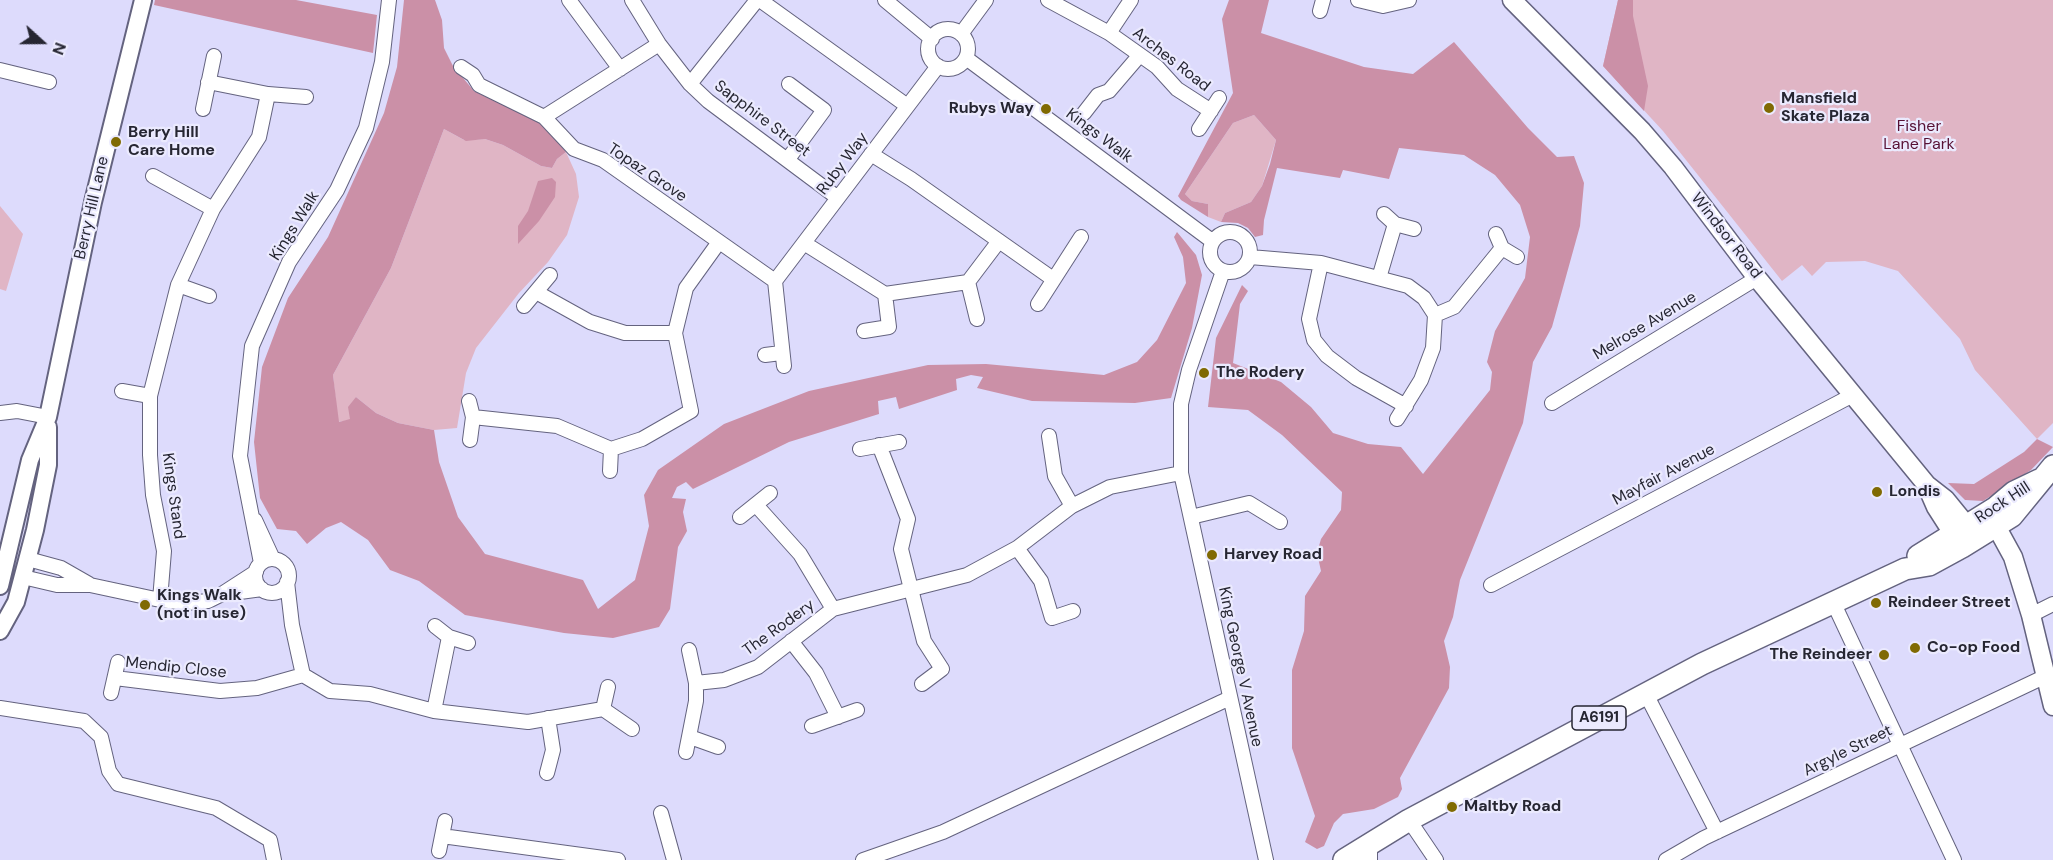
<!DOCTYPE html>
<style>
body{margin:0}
#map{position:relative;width:2053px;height:860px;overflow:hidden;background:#dddbfc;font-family:"DM Sans",sans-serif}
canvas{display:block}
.north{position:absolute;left:12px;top:12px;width:60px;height:60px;-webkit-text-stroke:4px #ebeafe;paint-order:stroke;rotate:111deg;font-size:16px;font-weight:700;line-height:24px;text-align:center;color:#262632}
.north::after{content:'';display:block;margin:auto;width:21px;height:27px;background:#262632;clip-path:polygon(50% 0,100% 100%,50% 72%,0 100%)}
</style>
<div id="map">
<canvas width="2053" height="860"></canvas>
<div class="north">N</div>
</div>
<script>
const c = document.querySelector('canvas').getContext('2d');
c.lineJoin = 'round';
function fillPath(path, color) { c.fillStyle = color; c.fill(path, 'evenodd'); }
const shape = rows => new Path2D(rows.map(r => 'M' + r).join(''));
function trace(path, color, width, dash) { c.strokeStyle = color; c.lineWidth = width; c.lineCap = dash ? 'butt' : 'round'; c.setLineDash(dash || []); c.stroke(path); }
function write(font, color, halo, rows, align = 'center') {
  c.font = font + ' "DM Sans",sans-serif'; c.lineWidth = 4.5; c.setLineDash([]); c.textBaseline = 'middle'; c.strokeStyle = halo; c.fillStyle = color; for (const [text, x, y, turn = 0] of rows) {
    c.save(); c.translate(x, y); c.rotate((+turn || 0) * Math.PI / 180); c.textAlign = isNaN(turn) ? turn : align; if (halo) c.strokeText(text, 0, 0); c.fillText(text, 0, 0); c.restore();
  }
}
fillPath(shape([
 [1618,0,2053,0,2053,423,2037,439,1975,370,1960,339,1898,271,1865,261,1826,262,1812,276,1802,265,1782,281,1663,131,1603,66],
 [1254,115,1276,140,1262,186,1251,202,1225,213,1221,222,1208,217,1208,204,1192,201,1185,194,1233,123],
 [444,129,464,140,485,139,503,145,541,166,552,168,557,159,566,152,576,174,579,197,567,235,548,262,519,293,476,348,466,373,457,428,434,430,398,423,376,413,356,397,351,420,338,422,333,375,391,268],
 [0,206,23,234,6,291,0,289]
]), '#e0b5c5');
fillPath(shape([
 [155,0,296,0,377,15,373,53,154,5],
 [404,0,435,0,442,20,444,48,453,66,474,91,538,122,555,136,566,152,557,159,552,168,541,166,503,145,485,139,466,141,444,129,391,268,333,375,339,422,350,419,348,407,356,397,376,413,398,423,434,430,439,462,458,517,485,554,583,580,598,609,635,580,649,526,644,495,658,470,724,424,809,391,928,365,986,364,1104,375,1137,362,1157,340,1186,283,1183,257,1174,237,1177,232,1196,255,1202,275,1192,328,1171,398,1135,403,1032,401,977,388,983,377,971,375,956,379,957,390,899,409,896,397,878,401,879,414,789,442,693,489,686,482,677,487,672,498,686,499,683,512,687,531,678,547,670,609,659,627,613,638,564,633,465,615,419,581,390,570,368,540,341,522,326,528,307,544,296,531,277,529,260,498,254,442,262,367,288,298,328,237,384,113,397,67],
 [1229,0,1269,0,1261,33,1364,67,1413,74,1454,42,1528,128,1557,157,1574,156,1584,183,1580,226,1552,327,1533,362,1523,423,1460,580,1453,617,1444,641,1450,667,1449,688,1400,778,1402,789,1398,797,1374,809,1343,814,1334,823,1324,846,1317,849,1305,842,1315,816,1292,748,1292,670,1304,631,1305,596,1321,571,1317,553,1321,539,1341,510,1342,492,1282,435,1248,410,1208,407,1216,338,1242,285,1248,291,1240,304,1233,363,1281,382,1311,407,1333,433,1368,444,1401,447,1423,474,1490,390,1492,372,1487,362,1495,331,1525,278,1530,237,1520,205,1495,175,1464,155,1399,148,1389,179,1343,170,1340,178,1277,168,1264,220,1263,235,1255,237,1248,228,1238,223,1221,222,1225,213,1251,202,1262,186,1270,164,1276,140,1254,115,1233,123,1185,194,1192,201,1208,204,1208,217,1181,200,1178,196,1233,93,1222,19],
 [1618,0,1633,0,1633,16,1648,86,1644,111,1603,66],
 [552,178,556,182,555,197,539,221,518,244,518,226,528,211,538,181],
 [2037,439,2053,447,2031,470,1983,501,1965,500,1948,483,1974,484,2024,452]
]), '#cb90a7');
const minor = shape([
 [569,0,620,69],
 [632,0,659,44,690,84,708,101,838,198],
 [760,0,906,105],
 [885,0,932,39],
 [1048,0,1109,33,1157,67,1177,89,1211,111],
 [1358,0,1383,6,1409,0],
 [1320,11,1323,0],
 '928 49a20 20 0 1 1 40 0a20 20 0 1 1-40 0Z',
 [1109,33,1131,0],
 [961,34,986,0],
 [966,58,1212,241],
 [461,67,473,75,479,85,544,117,574,149,603,160,775,281],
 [0,70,49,82],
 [208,82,268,94,306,97],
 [690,84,757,0],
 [203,109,214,56],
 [1084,113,1098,95,1109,91,1139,56],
 [544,117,659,44],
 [1199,129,1219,98],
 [871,154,911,179,1053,279],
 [788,159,824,110,789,84],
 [153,176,213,209],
 [1384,214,1395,224,1414,229],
 '1210 252a20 20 0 1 1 40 0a20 20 0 1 1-40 0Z',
 [1496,234,1502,248,1517,257],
 [804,243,885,294,968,282,999,241],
 [1250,257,1321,263,1408,286,1424,298,1435,315],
 [1321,263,1309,319,1314,340,1327,356,1356,378,1406,406],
 [1223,271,1189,370,1181,404,1181,473,1266,860],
 [1379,278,1395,224],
 [775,281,938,66],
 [775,281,784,366],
 [968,282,977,319],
 [178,285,209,296],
 [536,292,590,322,625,333,675,333],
 [1038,304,1081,237],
 [524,306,550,275],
 [1435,315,1454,307,1502,248],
 [864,331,889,327,885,294],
 [765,355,781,353],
 [122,391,150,396],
 [469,401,473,417,470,440],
 [1552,403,1757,278],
 [0,413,17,411,48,417],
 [473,417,557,426,611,449,642,439,691,411,675,333,686,288,719,242],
 [1397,419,1421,380,1433,348,1435,315],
 [1049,436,1055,476,1072,506],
 [879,445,908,519,901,549,924,641,942,669,922,684],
 [860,449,899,442],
 [610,471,611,449],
 [756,505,800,554,833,609],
 [740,517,770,493],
 [1191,517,1249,503,1280,522],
 [255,520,273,559],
 [1017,548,1041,581,1052,618,1073,611],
 [28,559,61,568,89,584],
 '255 576a17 17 0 1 1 34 0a17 17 0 1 1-34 0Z',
 [261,563,240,456,252,346,289,262,337,190,366,128,382,62,389,0],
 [23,577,57,585,90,585,160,600,187,603,208,601,222,594,256,572],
 [287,582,292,625,303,675,330,691,370,694,434,711,528,722,603,709,632,729],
 [1491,585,1853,395],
 [225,594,262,589],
 [160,600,164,551,153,495,150,455,150,396,178,285,213,209,259,137,268,94],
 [1834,604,1954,860],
 [2031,615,2053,604],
 [435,626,449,637,468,643],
 [791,641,816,673,838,717],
 [115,678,220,691,257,688,303,675],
 [696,683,724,680,758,667,833,609,967,575,1017,548,1072,506,1110,487,1181,473],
 [111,693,118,662],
 [1646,694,1717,832],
 [0,708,84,721,101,737,109,771,118,784,216,808,270,840,274,860],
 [603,709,608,687],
 [434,711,449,637],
 [812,726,857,710],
 [690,737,718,747],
 [686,752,696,701,696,683,689,650],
 [547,773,553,750,548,718],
 [661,813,674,860],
 [1409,820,1436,860],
 [442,836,618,860],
 [1370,845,1370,860],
 [439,851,445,821],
 [863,860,943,832,1230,698],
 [1666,860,1704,838,2046,676]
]);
const tertiary = shape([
 [0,586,30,460,48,417,93,202,143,0],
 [0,631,16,602,35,530,48,465,48,427]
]);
const secondary = shape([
 [1512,0,1642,131,1673,167,1757,278,1926,484,1936,507,1961,546],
 [1927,485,1945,499,1976,537],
 [1990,515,2013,557,2031,615,2053,706]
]);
const primary = shape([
 [1918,556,1995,508,2014,492,2039,480],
 [1344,860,1409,820,1702,664,1905,569,1929,565,1962,547,2012,516,2053,466]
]);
trace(minor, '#64637f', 16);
trace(tertiary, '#64637f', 20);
trace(secondary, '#64637f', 21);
trace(primary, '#64637f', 24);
trace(minor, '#fff', 14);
trace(tertiary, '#fff', 16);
trace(secondary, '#fff', 18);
trace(primary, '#fff', 21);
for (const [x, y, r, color] of [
 [1769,108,6,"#806a03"],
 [1046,109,6,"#806a03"],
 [116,142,6,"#806a03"],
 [1204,373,6,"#806a03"],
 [1877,492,6,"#806a03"],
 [1212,555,6,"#806a03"],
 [1876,603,6,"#806a03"],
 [145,605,6,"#806a03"],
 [1915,648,6,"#806a03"],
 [1884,655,6,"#806a03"],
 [1452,807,6,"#806a03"]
]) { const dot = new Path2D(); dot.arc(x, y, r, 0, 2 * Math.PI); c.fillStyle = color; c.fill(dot); trace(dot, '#ebeafe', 2); }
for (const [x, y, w] of [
 [1599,718,54]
]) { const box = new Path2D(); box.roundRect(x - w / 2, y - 12, w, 24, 4.5); c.fillStyle = '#ebeafe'; c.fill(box); trace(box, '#262632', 1.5); }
write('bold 15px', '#262632', null, [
 ["A6191",1599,718]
]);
write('16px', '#262632', '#ebeafe', [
 ["Arches Road",1171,60,38],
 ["Sapphire Street",762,119,37],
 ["Kings Walk",1099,136,37],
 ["Ruby Way",843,164,-53],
 ["Topaz Grove",647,173,34],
 ["Berry Hill Lane",92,208,-77],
 ["Kings Walk",295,226,-58],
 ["Windsor Road",1726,236,52],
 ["Melrose Avenue",1645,326,-31],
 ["Mayfair Avenue",1664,475,-28],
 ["Kings Stand",173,496,82],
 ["Rock Hill",2003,503,-33],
 ["The Rodery",779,628,-36],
 ["King George V Avenue",1240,667,78],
 ["Mendip Close",176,668,6],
 ["Argyle Street",1848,751,-26]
]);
write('bold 16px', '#262632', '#ebeafe', [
 ["Mansfield",1781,99],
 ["Skate Plaza",1781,117],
 ["Rubys Way",1034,109,"right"],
 ["Berry Hill",128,133],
 ["Care Home",128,151],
 ["The Rodery",1216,373],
 ["Londis",1889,492],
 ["Harvey Road",1224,555],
 ["Kings Walk",157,596],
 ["(not in use)",157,614],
 ["Reindeer Street",1888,603],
 ["Co-op Food",1927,648],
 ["The Reindeer",1872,655,"right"],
 ["Maltby Road",1464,807]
], 'left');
write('16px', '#571034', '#ebeafe', [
 ["Fisher",1919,127],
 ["Lane Park",1919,145]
]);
</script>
